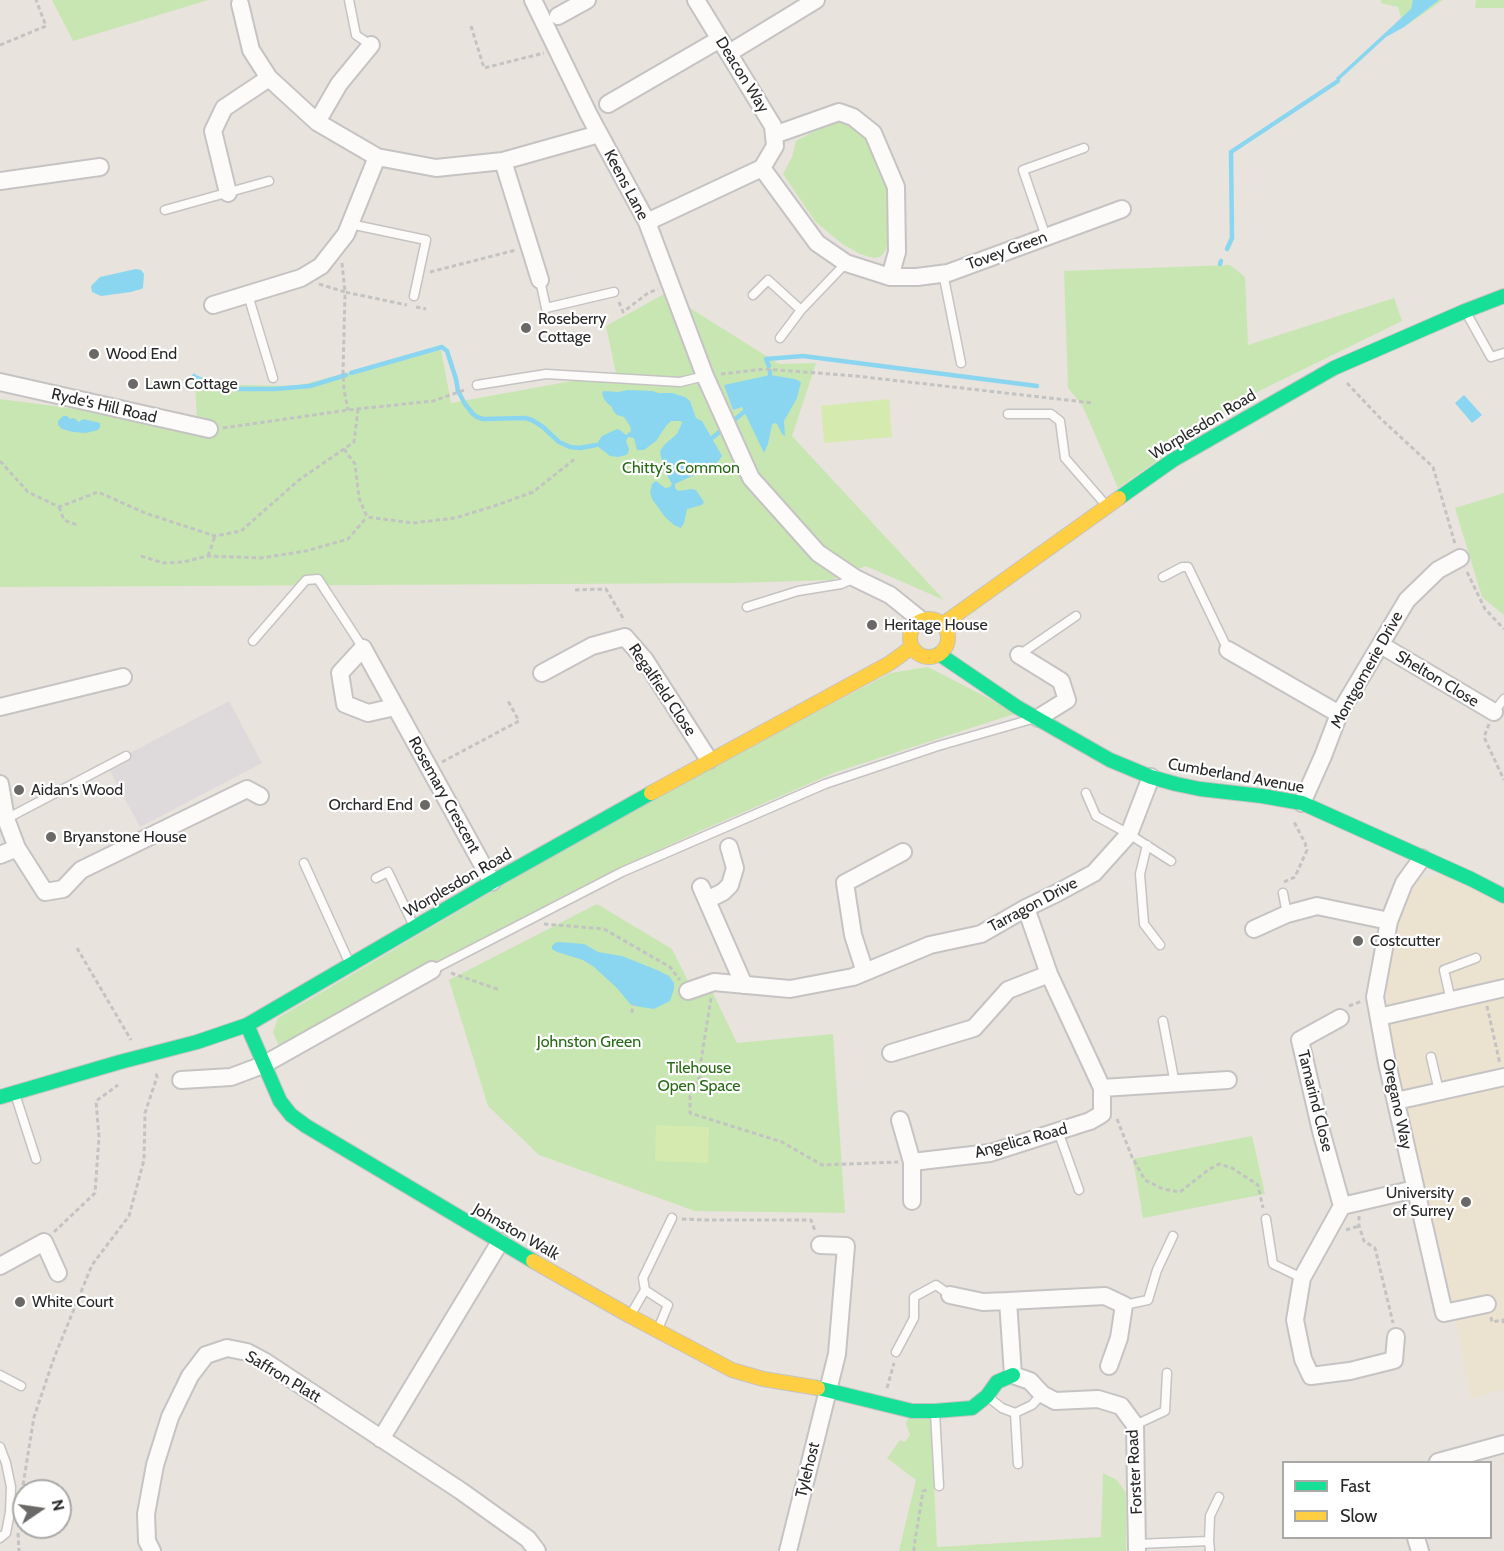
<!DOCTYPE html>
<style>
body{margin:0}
#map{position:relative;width:1504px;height:1551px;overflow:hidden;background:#e8e3dc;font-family:Cabin,sans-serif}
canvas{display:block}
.legend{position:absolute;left:1282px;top:1461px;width:210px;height:78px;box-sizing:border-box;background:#fff;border:2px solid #a9a9a9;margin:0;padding:8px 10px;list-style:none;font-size:18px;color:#282828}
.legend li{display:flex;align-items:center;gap:12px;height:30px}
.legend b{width:30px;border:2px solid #a9a9a9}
.north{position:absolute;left:12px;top:1479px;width:60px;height:60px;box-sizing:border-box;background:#fff;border:2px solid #a9a9a9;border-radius:50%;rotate:77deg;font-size:16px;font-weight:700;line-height:24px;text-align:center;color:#282828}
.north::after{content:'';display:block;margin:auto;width:21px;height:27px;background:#6b6967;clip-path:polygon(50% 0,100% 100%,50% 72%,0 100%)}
</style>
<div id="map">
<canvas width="1504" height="1551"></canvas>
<ul class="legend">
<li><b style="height:8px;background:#16e098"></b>Fast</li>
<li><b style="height:8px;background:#ffcf43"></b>Slow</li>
</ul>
<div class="north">N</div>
</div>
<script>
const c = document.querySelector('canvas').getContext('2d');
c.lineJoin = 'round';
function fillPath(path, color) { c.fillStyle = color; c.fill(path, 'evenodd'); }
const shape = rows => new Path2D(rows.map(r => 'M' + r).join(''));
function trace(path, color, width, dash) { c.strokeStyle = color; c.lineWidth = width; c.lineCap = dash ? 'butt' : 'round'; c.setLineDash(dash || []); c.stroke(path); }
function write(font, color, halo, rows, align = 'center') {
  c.font = font + ' Cabin,sans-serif'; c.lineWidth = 4.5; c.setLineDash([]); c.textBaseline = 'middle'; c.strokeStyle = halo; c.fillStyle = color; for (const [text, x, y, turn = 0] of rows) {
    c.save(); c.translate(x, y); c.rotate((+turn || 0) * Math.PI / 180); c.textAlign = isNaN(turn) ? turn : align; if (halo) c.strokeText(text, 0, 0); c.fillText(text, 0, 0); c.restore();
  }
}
fillPath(shape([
 [229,701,262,763,140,827,107,765]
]), '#dedadc');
fillPath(shape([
 [1443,873,1504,904,1504,1389,1471,1399,1449,1285,1408,1119,1390,1034,1387,990,1389,958,1396,924,1408,897,1419,880]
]), '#ece2d0');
fillPath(shape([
 [52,0,208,0,73,41],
 [1381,0,1443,0,1404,27,1398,7,1381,3],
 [1476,0,1504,0,1504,8,1475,8],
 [845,119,871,142,894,205,886,250,880,257,874,258,860,254,841,243,815,221,783,174,792,157,796,141,830,123],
 [1230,265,1245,277,1248,345,1394,298,1402,321,1255,393,1118,488,1091,425,1082,405,1068,388,1064,271],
 [666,293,779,364,816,363,792,436,944,600,866,566,831,580,735,583,0,587,0,399,132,416,197,419,195,384,296,386,441,350,451,403,616,373,606,326],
 [1504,493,1504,615,1482,597,1455,508],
 [928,667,1017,713,836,772,700,831,617,869,279,1046,273,1032,278,1018,600,828,890,673],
 [597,904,672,949,695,995,712,991,737,1043,833,1034,845,1213,695,1211,539,1155,488,1106,449,980],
 [1252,1136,1265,1194,1143,1218,1133,1159],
 [908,1418,931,1419,937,1547,1101,1537,1103,1473,1117,1480,1126,1493,1126,1551,899,1551,916,1480,887,1458,900,1440,905,1442,910,1435,906,1424]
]), '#c8e6b2');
fillPath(shape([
 [889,399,892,437,824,443,821,406],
 [656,1125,709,1127,708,1163,655,1161]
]), '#d5eaaf');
fillPath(shape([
 [1413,0,1439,0,1404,27,1386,37,1338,81,1336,78,1411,9],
 [136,269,141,270,144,274,143,288,141,289,131,292,101,296,92,292,91,286,100,277],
 [770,375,795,379,801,382,797,398,784,421,785,436,782,434,777,424,774,423,772,425,768,444,764,453,742,407,733,410,724,385],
 [628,390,653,391,658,393,672,393,685,397,690,401,696,418,702,421,722,456,717,463,713,466,675,484,675,488,678,491,691,489,696,490,704,502,702,505,687,509,684,523,681,528,674,525,665,517,652,499,650,493,652,484,656,481,665,488,670,487,672,484,663,468,660,451,665,444,677,434,682,423,681,421,671,421,666,426,656,441,644,450,637,450,634,438,628,437,626,441,629,449,628,453,626,455,618,457,610,456,596,445,602,436,617,429,620,430,626,435,631,431,630,426,624,417,617,415,614,412,611,406,608,404,604,399,602,393,604,391,618,392],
 [1464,395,1482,415,1472,423,1455,403],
 [63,416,67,416,70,419,74,418,79,422,83,419,100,423,100,427,98,430,86,433,73,432,62,429,58,425,58,421],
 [559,942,584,944,598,952,622,956,657,970,669,976,674,983,674,989,670,1001,654,1009,635,1006,630,1004,617,988,594,967,583,960,557,952,552,949,552,946,555,943]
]), '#8ad6f0');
trace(shape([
 [1227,249,1232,238,1231,152,1338,81],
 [1220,264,1221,261],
 [769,366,766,359,803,356,1037,386],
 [770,371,770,375],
 [351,373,442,347,447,351,456,379,458,391,465,404,473,414,477,417,483,419,525,418,532,420,543,427,559,442,570,447,580,448,596,445],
 [194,376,195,377,222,389,230,387,236,389,275,389,310,386,346,375],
 [712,438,744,412]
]), '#8ad6f0', 4.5);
const lane = shape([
 [349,0,356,35,371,45],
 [165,210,269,181],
 [350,224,426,240,414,296],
 [1046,237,1023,170,1084,148],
 [943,273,961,363],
 [540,280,546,308,614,292],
 [248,295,273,378],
 [753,295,768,280,801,310,846,263],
 [1467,314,1491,357,1504,353],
 [780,338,801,310],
 [477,385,546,374,680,382,705,376],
 [1008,414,1051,414,1060,421,1065,458,1105,504],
 [1163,577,1182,567,1188,567,1228,650],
 [747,607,798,591,841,584,855,578],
 [253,641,306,580,318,579,363,648],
 [1019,655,1076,616],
 [1494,712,1504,699],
 [1086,793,1096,816,1129,834,1171,861],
 [6,819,126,756],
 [1147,845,1140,874,1144,924,1160,945],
 [304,863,349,962],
 [376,878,388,872,413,924],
 [1283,893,1287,914],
 [432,970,622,872,825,784,938,746,1032,719],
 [1451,1001,1444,970,1476,958],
 [1163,1021,1175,1084],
 [1431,1057,1439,1091],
 [15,1094,36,1159],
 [1058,1131,1079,1190],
 [1266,1219,1273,1264,1302,1278],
 [645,1290,668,1305,658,1329],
 [1124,1305,1148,1300,1157,1270,1173,1236],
 [630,1316,645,1290,643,1278,672,1218],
 [896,1352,914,1318,914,1297,936,1285,950,1295],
 [0,1375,21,1386],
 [988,1397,1002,1408,1015,1413],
 [935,1412,939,1486],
 [1135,1425,1165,1411,1167,1373],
 [0,1447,6,1463,11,1487,10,1512,6,1533,0,1538],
 [1018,1464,1015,1413,1032,1405,1042,1394],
 [1209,1541,1210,1516,1219,1497],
 [1137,1544,1209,1541,1210,1551]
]);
const street = shape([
 [533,0,589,115,647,222,705,376,751,478,818,553,855,578,890,595,921,620],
 [240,4,251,50,269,78,317,122,377,157,436,168,503,161,599,134],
 [558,16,587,0],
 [729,53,816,0],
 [608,104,720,39],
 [317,122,339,84,371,45],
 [503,161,540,280],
 [762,168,817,243,846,263,890,277,897,252,896,187,873,133,853,117,839,112,774,135],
 [0,181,100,167],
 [228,193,213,131,224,108,269,78],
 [647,222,762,168,775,146,773,126,696,0],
 [890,277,917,277,948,273,1122,209],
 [213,305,301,278,321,266,346,234,377,157],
 [0,382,209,429],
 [1381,645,1494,712],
 [1228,650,1339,714],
 [1019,655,1061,681,1067,700,1038,718],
 [542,673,592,646,625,637,645,660,709,760],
 [0,707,123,677],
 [395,707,368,713,345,704,340,673,363,648,492,882],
 [0,784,6,819,17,848,45,892,63,889,81,870,247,789,260,796],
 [1302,803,1323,756,1339,714,1407,600,1438,570,1460,558],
 [0,855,17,848],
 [1422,858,1404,883,1389,921,1375,997,1387,1063,1444,1313,1487,1304],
 [701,887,744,985],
 [707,900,723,892,730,885,735,868,729,847],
 [1254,929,1287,914,1317,906,1389,921],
 [865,972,853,935,845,883,903,852],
 [688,991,714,982,790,989,853,977,930,945,981,934,1026,908,1057,893,1094,873,1129,834,1151,777],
 [1379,1017,1504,988],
 [1340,1018,1300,1040,1321,1131,1342,1206],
 [891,1053,974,1028,1008,990,1049,974],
 [181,1080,231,1077,263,1065,432,970],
 [1102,1088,1228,1080],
 [1396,1101,1504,1077],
 [900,1120,912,1162],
 [912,1201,912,1162,990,1153,1090,1121,1102,1114,1102,1088,1049,974,1026,908],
 [0,1266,44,1242,58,1273],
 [950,1295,983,1302,1008,1301],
 [1396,1337,1394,1360,1350,1371,1311,1376,1303,1359,1295,1320,1302,1278,1342,1206,1415,1189],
 [1109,1366,1119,1338,1124,1305,1105,1296,1008,1301,1013,1375,1030,1381,1042,1394,1055,1401,1098,1399,1121,1406,1135,1425,1137,1551],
 [381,1439,500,1242],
 [1438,1462,1504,1444],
 [1416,1538,1420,1551],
 [152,1551,147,1541,146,1514,155,1465,170,1417,190,1376,206,1355,227,1348,247,1352,264,1361,461,1491,528,1539,537,1551],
 [788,1551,837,1354,846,1246,820,1245]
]);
const fast = shape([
 [1119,498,1173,460,1334,368,1465,311,1504,296],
 [939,654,1017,707,1110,760,1151,777,1176,784,1200,789,1262,796,1302,803,1471,879,1504,896],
 [247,1025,280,1101,291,1115,306,1126,533,1261],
 [0,1097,120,1062,197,1042,247,1025,492,882,651,793],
 [818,1388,912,1411,935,1411,972,1408,987,1396,997,1382,1013,1375]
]);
const slow = shape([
 '910 638a19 19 0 1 1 38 0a19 19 0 1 1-38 0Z',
 [943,624,1119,498],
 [651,793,890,663,912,647],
 [533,1261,630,1316,732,1370,763,1379,818,1388]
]);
trace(lane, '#c5c3c3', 11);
trace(street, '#c5c3c3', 20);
trace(fast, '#c5c3c3', 16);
trace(slow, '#c5c3c3', 16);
trace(shape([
 [471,26,484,68,544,53],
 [0,45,46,26,36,0],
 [342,263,345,292,407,305],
 [430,272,516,250],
 [319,284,345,292,343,373,344,390,348,410],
 [619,302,623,312,648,293,658,289],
 [416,307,426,309],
 [721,374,765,369,856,376,1093,403],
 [1347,383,1380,418,1433,467,1455,544],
 [223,428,348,410,433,401,467,389],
 [344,449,355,464,359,498,367,517,413,523,455,518,494,506,533,492,576,458],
 [0,461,28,492,59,507,98,492,145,513,215,536,241,531,299,480,354,442,358,409],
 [59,507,64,520,77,525],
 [141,556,163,563,183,562,208,556,261,558,306,551,348,539,367,517],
 [208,556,215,536],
 [1467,572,1485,609,1504,629],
 [575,590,606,589,623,618,623,621],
 [1489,724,1484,737,1504,780],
 [442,762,519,721,507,699],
 [1284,882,1295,877,1307,850,1305,843,1293,820],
 [544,924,604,929,670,967,680,980],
 [77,948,131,1040],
 [451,973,500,990],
 [711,998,701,1061,706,1073,698,1079,690,1096,690,1113,782,1142,822,1165,898,1162],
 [1349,1006,1362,1001],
 [1487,1006,1500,1064],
 [632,1013,633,1004],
 [1117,1119,1132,1157,1145,1180,1163,1189,1180,1192,1208,1170,1219,1164,1232,1168,1258,1185,1263,1208],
 [1359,1216,1359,1226,1364,1241,1375,1248,1393,1323],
 [682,1219,705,1220,811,1220,815,1231],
 [1346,1230,1359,1226],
 [54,1232,95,1193,99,1137,96,1101,118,1085],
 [1491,1317,1492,1322,1503,1320,1504,1326],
 [887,1388,894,1363],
 [23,1485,34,1417,54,1358,92,1265,129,1216,144,1160,145,1113,157,1077,156,1073],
 [18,1533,19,1551],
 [914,1551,914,1547,923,1491,929,1489]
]), '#c4c3c3', 3, [4.5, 3]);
trace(lane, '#fcfbfa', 8);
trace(street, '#fcfbfa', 16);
trace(fast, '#16e098', 14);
trace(slow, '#ffcf43', 14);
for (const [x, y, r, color] of [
 [526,328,6,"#6b6967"],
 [94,354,6,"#6b6967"],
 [133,384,6,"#6b6967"],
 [872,625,6,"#6b6967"],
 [19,790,6,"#6b6967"],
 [425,805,6,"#6b6967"],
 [51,837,6,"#6b6967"],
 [1358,941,6,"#6b6967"],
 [1466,1202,6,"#6b6967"],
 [20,1302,6,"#6b6967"]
]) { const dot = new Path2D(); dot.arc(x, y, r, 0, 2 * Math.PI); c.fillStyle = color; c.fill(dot); trace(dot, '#fff', 2); }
write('16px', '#282828', '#fff', [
 ["Deacon Way",742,75,58],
 ["Keens Lane",626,185,62],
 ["Tovey Green",1007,251,-20],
 ["Ryde's Hill Road",104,406,13],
 ["Worplesdon Road",1203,425,-31],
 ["Montgomerie Drive",1367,670,-61],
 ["Shelton Close",1437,679,31],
 ["Regalfield Close",662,690,56],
 ["Cumberland Avenue",1236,776,10],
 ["Rosemary Crescent",444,795,61],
 ["Worplesdon Road",458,883,-30],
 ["Tarragon Drive",1033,905,-28],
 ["Tamarind Close",1315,1101,76],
 ["Oregano Way",1397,1104,78],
 ["Angelica Road",1021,1141,-15],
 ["Johnston Walk",516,1232,30],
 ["Saffron Platt",283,1377,31],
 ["Tylehost",808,1470,-76],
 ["Forster Road",1135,1472,-93]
]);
write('16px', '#282828', '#fff', [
 ["Roseberry",538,319],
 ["Cottage",538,337],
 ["Wood End",106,354],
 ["Lawn Cottage",145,384],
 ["Heritage House",884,625],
 ["Aidan's Wood",31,790],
 ["Orchard End",413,805,"right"],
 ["Bryanstone House",63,837],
 ["Costcutter",1370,941],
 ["University",1454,1193,"right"],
 ["of Surrey",1454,1211,"right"],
 ["White Court",32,1302]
], 'left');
write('16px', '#266a14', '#fff', [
 ["Chitty's Common",681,468],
 ["Johnston Green",589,1042],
 ["Tilehouse",699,1068],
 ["Open Space",699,1086]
]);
</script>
